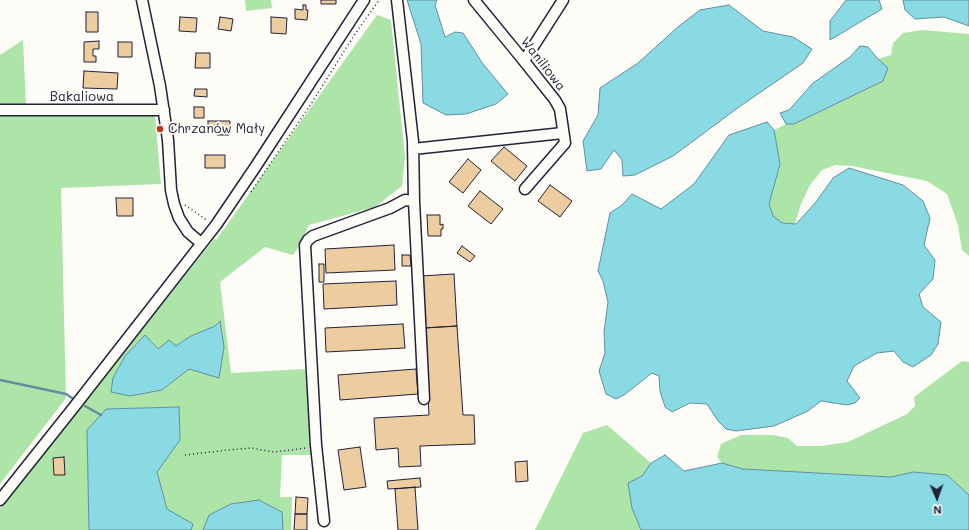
<!DOCTYPE html>
<meta charset="utf-8">
<style>
body{margin:0}
#map{position:relative;width:969px;height:530px;overflow:hidden;background:#fdfcf7;font-family:Mali,sans-serif}
canvas{display:block}
.north{position:absolute;left:917px;top:478px;width:40px;height:40px;-webkit-text-stroke:3px #fdfcf7;paint-order:stroke;rotate:178deg;font-size:11px;font-weight:700;line-height:16px;text-align:center;color:#22223b}
.north::after{content:'';display:block;margin:auto;width:14px;height:18px;background:#22223b;clip-path:polygon(50% 0,100% 100%,50% 72%,0 100%)}
</style>
<div id="map">
<canvas width="969" height="530"></canvas>
<div class="north">N</div>
</div>
<script>
const c = document.querySelector('canvas').getContext('2d');
c.lineJoin = 'round';
function fillPath(path, color) { c.fillStyle = color; c.fill(path, 'evenodd'); }
const shape = rows => new Path2D(rows.map(r => 'M' + r).join(''));
function trace(path, color, width, dash) { c.strokeStyle = color; c.lineWidth = width; c.lineCap = dash ? 'butt' : 'round'; c.setLineDash(dash || []); c.stroke(path); }
function write(font, color, halo, rows, align = 'center') {
  c.font = font + ' Mali,sans-serif'; c.lineWidth = 3.5; c.setLineDash([]); c.textBaseline = 'middle'; c.strokeStyle = halo; c.fillStyle = color; for (const [text, x, y, turn = 0] of rows) {
    c.save(); c.translate(x, y); c.rotate((+turn || 0) * Math.PI / 180); c.textAlign = isNaN(turn) ? turn : align; if (halo) c.strokeText(text, 0, 0); c.fillText(text, 0, 0); c.restore();
  }
}
fillPath(shape([
 [245,0,271,0,272,8,246,11],
 [377,15,391,20,405,157,402,186,375,207,309,225,302,241,293,255,265,247,220,282,231,373,305,369,315,455,282,455,280,497,292,497,291,530,283,530,281,512,259,500,231,504,209,515,203,530,191,530,192,524,167,509,157,472,180,440,178,407,106,409,87,430,89,530,0,530,0,508,215,238,216,240],
 [219,321,189,369,162,390,113,378,125,356,145,335,158,349,176,346,191,336,215,326],
 [922,30,969,34,969,256,962,250,958,225,947,194,927,181,852,166,835,165,822,170,810,185,801,204,795,224,782,223,773,216,769,204,780,164,774,130,786,124,794,124,883,81,887,68,878,59,891,55,893,43,903,33],
 [23,40,26,106,2,105,0,103,0,55],
 [0,114,62,116,155,115,161,184,61,188,66,398,0,484],
 [962,361,969,362,969,495,947,475,913,472,891,477,743,469,722,463,717,457,721,444,741,435,773,435,788,438,797,446,821,446,848,442,907,414,915,406,914,397],
 [607,425,651,463,642,476,632,508,641,530,535,530,583,433]
]), '#ade4a7');
const water = shape([
 [407,0,437,0,435,5,445,37,455,32,463,33,483,64,508,94,496,104,466,114,446,115,423,103,421,44,407,0],
 [846,0,879,0,882,9,830,40,830,21,846,0],
 [903,0,969,0,969,26,944,17,915,19,905,10,903,0],
 [729,5,763,31,793,37,812,49,803,63,739,107,673,156,635,175,623,176,622,160,614,150,601,169,587,171,583,141,598,115,600,88,638,63,679,26,700,10,729,5],
 [860,46,868,47,878,59,888,68,883,81,794,124,786,124,780,113,789,110,813,83,850,57,860,46],
 [767,122,774,130,780,164,769,204,773,216,782,223,796,224,816,202,833,178,849,168,903,185,923,201,930,218,924,245,935,260,933,279,919,294,923,307,941,322,938,344,931,355,913,367,903,362,894,351,877,353,854,366,847,381,860,398,855,403,847,405,821,401,808,411,774,426,736,431,726,429,718,421,707,404,690,403,672,412,665,407,660,391,659,376,652,373,624,395,616,399,606,394,599,371,605,353,604,332,608,302,603,281,598,271,610,213,622,205,632,194,661,209,694,184,729,135,767,122],
 [220,321,224,347,219,378,189,369,162,390,130,396,111,392,113,378,125,356,145,335,158,349,169,340,176,346,191,336,215,326,220,321],
 [179,407,180,440,157,472,167,509,193,524,191,530,89,530,87,430,106,409,179,407],
 [665,455,684,471,722,463,743,469,891,477,913,472,947,475,969,495,969,530,641,530,632,508,628,483,642,476,651,463,665,455],
 [259,500,282,512,283,530,203,530,209,515,231,504,259,500]
]);
fillPath(water, '#89dae3');
trace(water, '#6090a0', 1);
trace(shape([
 [0,380,66,394,72,398],
 [85,406,101,415]
]), '#6090a0', 2.5);
const building = shape([
 [321,0,336,0,336,4,321,4,321,0],
 [303,5,306,5,306,10,308,10,307,20,295,19,295,9,303,10,303,5],
 [86,12,98,12,98,32,86,32,86,12],
 [180,17,197,18,196,32,179,31,180,17],
 [220,17,233,19,231,31,218,29,220,17],
 [271,17,287,18,286,34,271,33,271,17],
 [99,41,99,49,93,49,93,56,96,56,96,62,84,62,84,42,99,41],
 [118,42,132,42,132,57,118,57,118,42],
 [196,53,210,53,210,68,195,68,196,53],
 [84,71,118,73,117,89,83,88,84,71],
 [195,89,207,89,207,97,194,96,195,89],
 [194,107,204,107,204,118,194,118,194,107],
 [208,121,230,121,229,135,217,135,217,132,208,131,208,121],
 [504,147,527,166,515,181,491,161,504,147],
 [205,155,225,155,225,168,205,168,205,155],
 [468,159,481,170,463,193,449,182,468,159],
 [550,185,572,201,560,217,538,201,550,185],
 [480,191,503,209,491,224,468,206,480,191],
 [116,198,133,198,133,216,117,216,116,198],
 [427,215,440,215,440,225,443,224,443,229,441,229,441,236,428,236,427,215],
 [394,245,395,270,326,273,325,249,394,245],
 [462,246,475,256,470,262,457,253,462,246],
 [402,255,410,255,411,266,402,266,402,255],
 [319,264,324,264,324,282,319,282,319,264],
 [454,274,457,326,424,328,421,276,454,274],
 [396,281,397,305,324,309,323,284,396,281],
 [403,324,405,348,326,352,325,328,403,324],
 [457,326,463,415,474,415,475,444,420,446,421,466,399,467,398,448,376,450,374,418,429,415,424,328,457,326],
 [416,369,418,394,340,400,338,375,416,369],
 [360,447,366,487,344,490,338,450,360,447],
 [64,457,65,475,54,475,53,458,64,457],
 [527,461,528,481,516,482,515,462,527,461],
 [420,478,421,487,388,489,387,481,420,478],
 [415,487,418,530,398,530,395,489,415,487],
 [296,497,308,498,307,514,295,514,296,497],
 [295,514,307,514,307,530,294,530,295,514]
]);
fillPath(building, '#edcc9f');
trace(building, '#22223b', 1);
const minor = shape([
 [142,0,160,86,168,140,171,190,174,204,179,218,188,232,201,243],
 [397,0,413,141,414,201,424,399],
 [474,0,524,61,555,100,560,109,565,143,525,189],
 [524,61,563,0],
 [0,110,164,110],
 [413,149,563,133],
 [0,500,74,407,216,225,256,166,364,0],
 [324,521,316,445,305,245,308,240,313,236,390,208,405,200,414,201]
]);
trace(minor, '#22223b', 13);
trace(shape([
 [251,192,311,104,355,34,379,0],
 [185,205,208,221],
 [185,455,228,450,251,448,274,452,307,448]
]), '#22223b', 1.5, [1, 3]);
trace(minor, '#fdfcf7', 10);
for (const [x, y, r, color] of [
 [160,129,4,"#c8321e"]
]) { const dot = new Path2D(); dot.arc(x, y, r, 0, 2 * Math.PI); c.fillStyle = color; c.fill(dot); trace(dot, '#fdfcf7', 1.5); }
write('13px', '#22223b', '#fdfcf7', [
 ["Waniliowa",543,64,52],
 ["Bakaliowa",82,97]
]);
write('13px', '#22223b', '#fdfcf7', [
 ["Chrzanów Mały",168,129]
], 'left');
</script>
